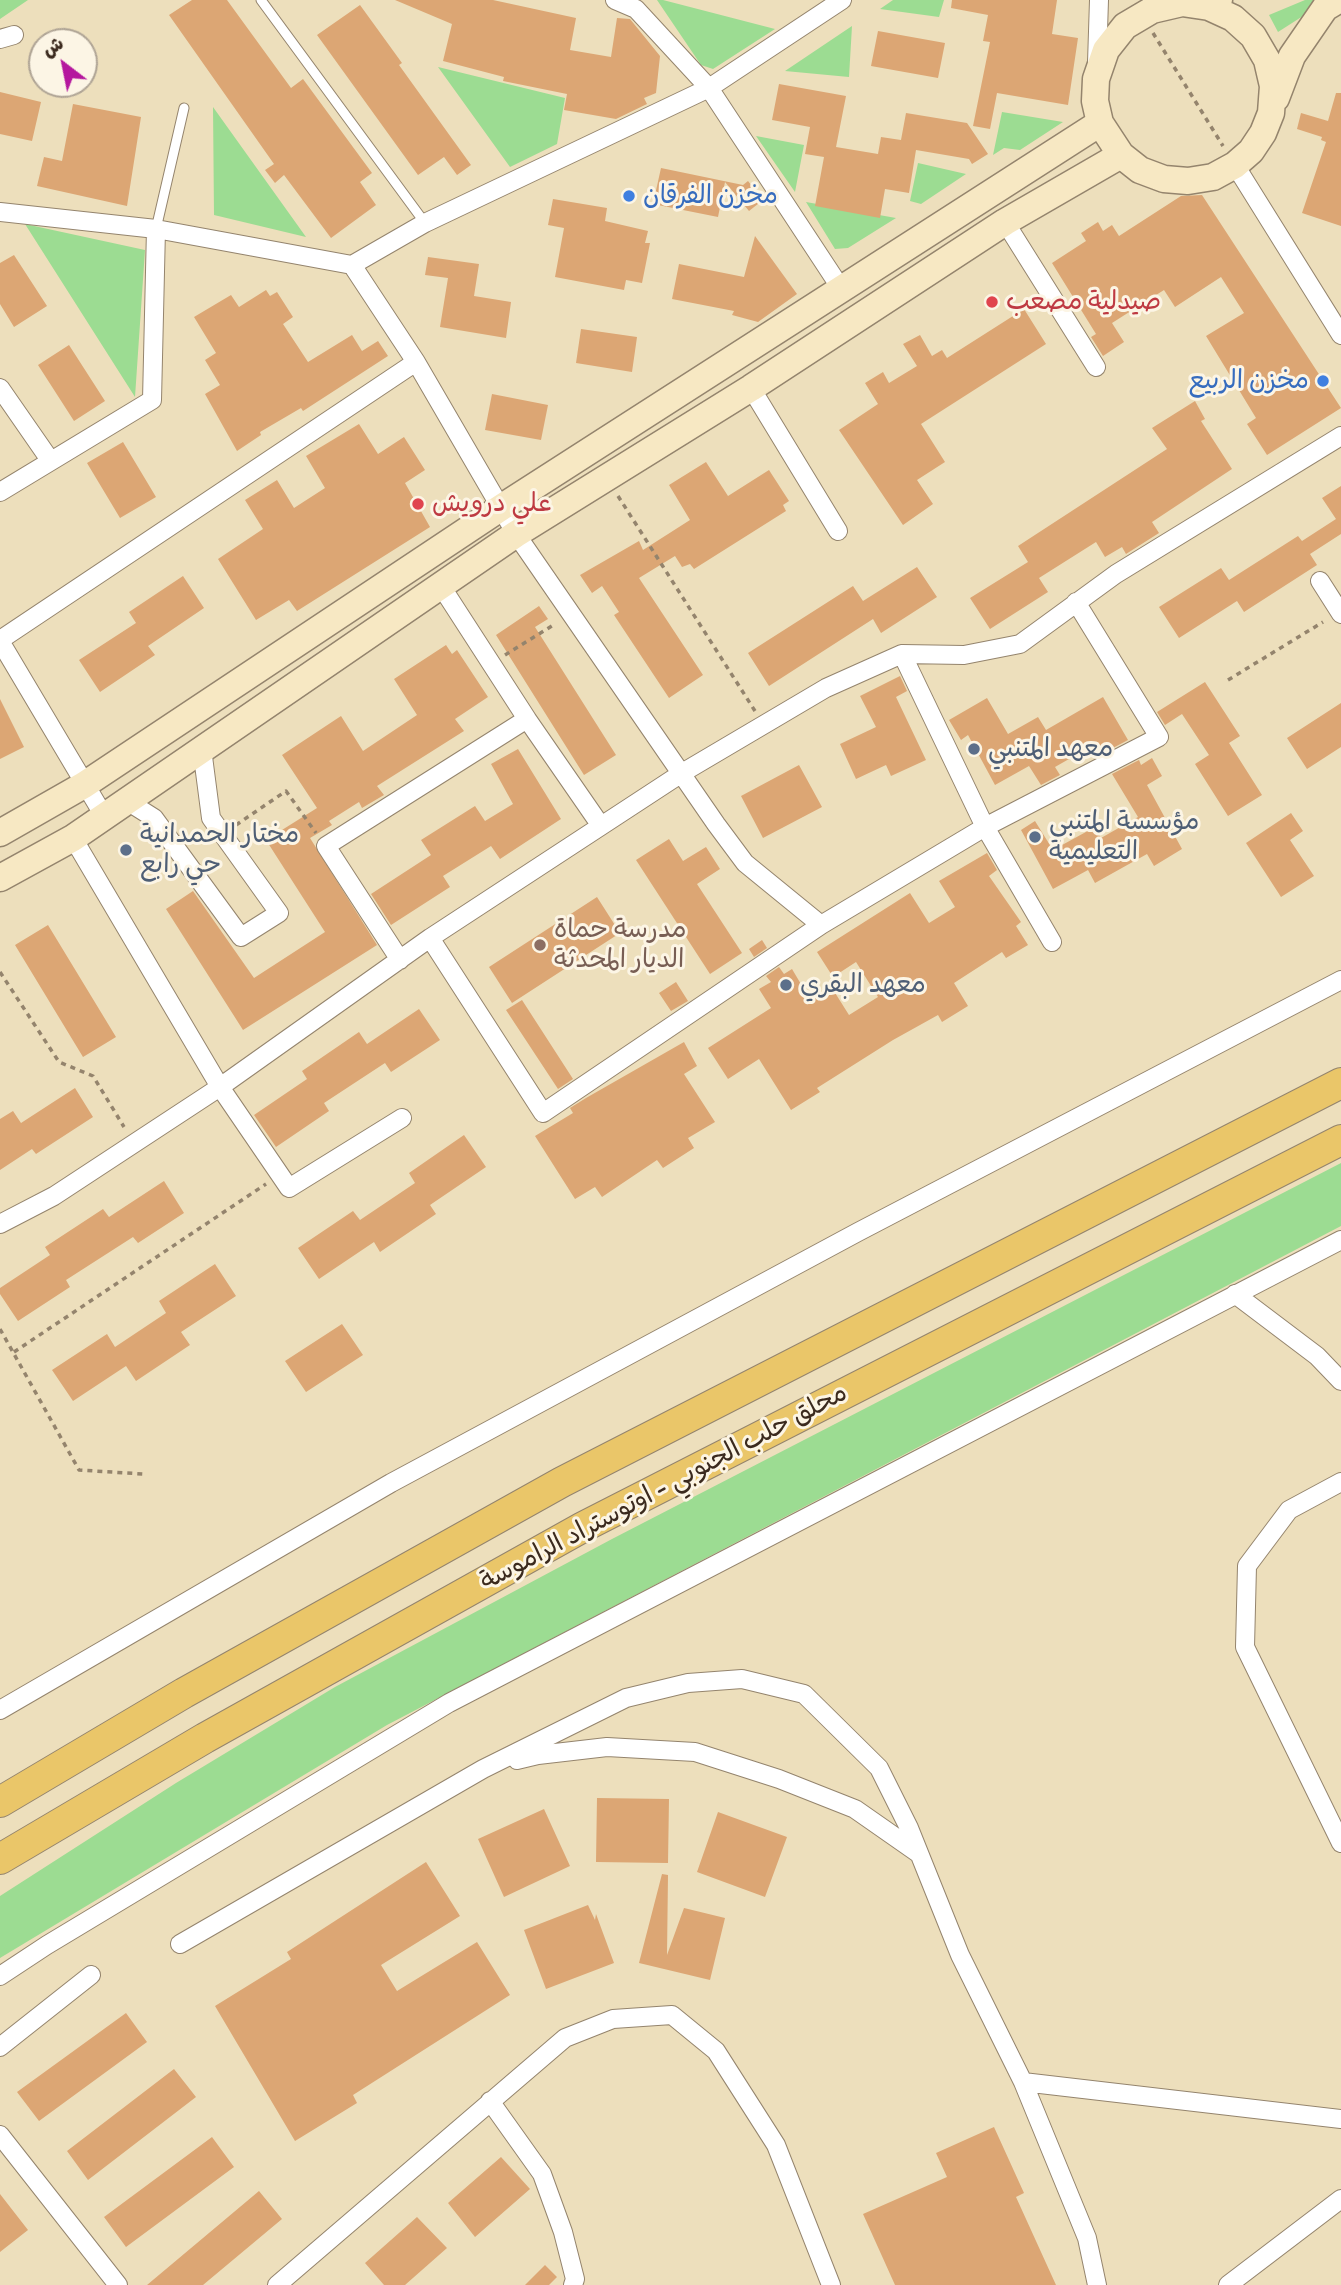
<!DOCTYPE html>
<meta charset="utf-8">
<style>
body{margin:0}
#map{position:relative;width:1341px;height:2285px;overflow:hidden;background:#eddfbc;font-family:Itim,"Playpen Sans Arabic",sans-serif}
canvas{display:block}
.north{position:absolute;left:28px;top:28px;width:70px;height:70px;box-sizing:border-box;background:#fcf5e5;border:2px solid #afa495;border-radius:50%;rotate:328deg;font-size:19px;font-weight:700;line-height:28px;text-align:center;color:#3b2a1e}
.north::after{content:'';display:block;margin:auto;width:24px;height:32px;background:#b5179e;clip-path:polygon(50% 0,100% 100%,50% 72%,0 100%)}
</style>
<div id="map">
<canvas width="1341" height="2285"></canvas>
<div class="north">ش</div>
</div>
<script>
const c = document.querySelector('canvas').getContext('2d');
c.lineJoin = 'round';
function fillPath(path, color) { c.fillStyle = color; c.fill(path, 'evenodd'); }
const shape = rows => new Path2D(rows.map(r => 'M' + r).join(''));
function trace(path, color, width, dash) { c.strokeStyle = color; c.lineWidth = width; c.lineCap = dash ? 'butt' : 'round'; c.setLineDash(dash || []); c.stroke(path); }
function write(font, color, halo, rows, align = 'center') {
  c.font = font + ' Itim,"Playpen Sans Arabic",sans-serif'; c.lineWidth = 6; c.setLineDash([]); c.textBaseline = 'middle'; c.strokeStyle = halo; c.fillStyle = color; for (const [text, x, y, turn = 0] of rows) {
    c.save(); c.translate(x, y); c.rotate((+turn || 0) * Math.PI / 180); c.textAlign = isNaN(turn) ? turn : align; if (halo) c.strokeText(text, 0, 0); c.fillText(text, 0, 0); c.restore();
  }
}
fillPath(shape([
 [0,0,28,0,0,19],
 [657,0,663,0,775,29,713,69,701,65],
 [893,0,944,0,939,17,880,9],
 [1305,0,1328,0,1278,32,1269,15],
 [852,26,849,77,785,71],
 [438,67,565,98,557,144,510,167],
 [213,107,306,237,214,215],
 [1002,112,1063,122,1020,150,1004,148,993,155],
 [756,136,804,145,795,192],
 [918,163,966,174,921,204,910,201],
 [806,202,896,218,848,248,835,249],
 [25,224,145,250,135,397],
 [1341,1163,1341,1226,387,1725,0,1958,0,1896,176,1783,335,1687,612,1539]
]), '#9cdc92');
fillPath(shape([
 [192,0,227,0,291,88,303,79,372,173,360,182,376,205,331,238,284,175,275,183,265,170,274,164,169,15],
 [395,0,493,0,576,18,570,50,611,57,617,18,630,19,660,56,656,93,644,98,647,104,616,119,564,110,567,94,503,81,504,77,443,61,452,24],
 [952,0,1057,0,1052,34,1078,38,1068,105,997,93,990,129,973,126,990,42,983,41,988,15,951,8],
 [360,5,402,63,399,65,471,165,457,175,444,157,418,175,317,35],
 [878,31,945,43,938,78,871,66],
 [779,84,846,96,836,147,878,154,881,137,901,140,906,113,967,123,988,154,972,164,969,159,916,150,909,193,885,189,880,218,815,206,824,157,805,154,810,127,772,120],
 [0,92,41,102,32,141,0,134],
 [1336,93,1341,93,1341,226,1302,213,1326,142,1321,140,1322,137,1297,129,1301,113,1328,121],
 [73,104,141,117,127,206,37,186,44,157,62,161],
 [661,168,743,185,748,181,763,200,749,211,725,182,718,217,653,204],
 [1202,195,1341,408,1267,455,1247,424,1256,418,1206,336,1244,313,1221,277,1175,307,1164,290,1112,323,1124,342,1103,356,1091,337,1096,334,1052,263,1086,241,1081,233,1098,222,1103,231,1112,225,1119,236,1181,196],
 [553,199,607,208,605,221,648,231,645,243,650,243,642,283,626,280,624,290,555,277,564,228,548,225],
 [755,236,797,294,758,322,732,315,734,311,672,299,679,264,744,277],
 [14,255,47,306,14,327,0,304,0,263],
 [428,257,479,264,474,296,511,302,506,338,440,327,448,278,425,275],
 [266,290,270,296,277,292,293,317,283,324,308,362,352,335,362,351,378,341,388,356,303,411,301,408,260,432,261,435,237,451,205,394,220,385,205,360,216,353,194,317,231,295,239,307],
 [1024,309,1046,344,921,424,945,462,917,480,933,504,903,525,839,430,878,404,865,383,883,372,889,383,917,366,903,344,920,335,932,356,942,350,947,358],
 [581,329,637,337,632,372,576,363],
 [69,345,105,401,74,421,38,365],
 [492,394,548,405,541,440,485,430],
 [1195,401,1205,419,1201,421,1232,469,1152,522,1159,533,1126,554,1122,547,1105,557,1096,542,1039,578,1048,592,990,629,970,598,1028,562,1018,546,1167,449,1152,428],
 [359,424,378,454,404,437,425,470,405,483,430,527,297,611,289,600,256,620,218,559,263,529,245,500,277,480,294,508,325,488,306,456],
 [123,442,156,497,120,518,87,463],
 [706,462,728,496,769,470,789,501,783,505,786,511,694,569,690,564,682,567,675,556,639,578,703,675,669,698,614,615,619,612,602,586,592,593,580,575,639,541,643,550,690,520,669,485],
 [1341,486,1341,534,1310,554,1317,565,1244,612,1237,601,1179,638,1159,607,1221,568,1229,580,1298,536,1302,541,1336,519,1322,498],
 [917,567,937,597,881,633,873,619,769,686,748,653,853,586,863,601],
 [183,576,204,608,148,646,155,655,100,692,79,660,136,623,129,612],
 [539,606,548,619,535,627,616,755,584,775,496,635],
 [446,645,452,654,457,650,488,697,455,719,464,731,377,786,384,795,362,808,359,802,329,821,332,825,310,838,377,945,243,1030,166,909,193,891,254,978,325,932,266,840,317,808,282,755,341,716,363,751,417,715,394,679],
 [900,676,907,691,896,697,926,760,891,776,886,765,856,779,840,744,876,727,860,696],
 [1205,682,1240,736,1229,743,1262,795,1228,816,1195,764,1209,755,1182,714,1165,725,1157,712],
 [1103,697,1128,740,1096,757,1090,747,1055,767,1060,775,1041,785,1029,766,995,785,968,735,961,740,949,720,987,698,1008,734,1038,717,1046,730],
 [0,699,24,747,0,759],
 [1341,703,1341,747,1307,769,1287,738],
 [518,749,561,819,500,859,491,846,443,876,450,887,391,925,371,894,431,855,421,840,475,806,485,821,513,804,491,764],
 [1152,758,1162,776,1147,785,1182,849,1154,866,1147,854,1095,883,1088,870,1053,889,1021,830,1035,821,1053,850,1095,827,1101,838,1138,817,1112,774,1139,760,1141,765],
 [799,765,822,807,763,838,741,796],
 [1291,813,1303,831,1290,840,1314,876,1281,897,1246,843],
 [669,839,683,861,706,847,720,869,697,884,742,953,710,974,636,860],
 [987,853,997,870,989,876,1021,922,1016,926,1028,945,1006,958,1002,952,954,983,968,1006,942,1022,938,1015,893,1040,817,1088,820,1092,791,1110,759,1059,728,1079,708,1048,771,1008,759,989,771,982,766,976,779,967,784,974,792,969,811,1001,832,988,849,1015,878,997,856,962,833,977,817,952,910,893,929,923,955,907,939,881],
 [597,897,620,933,512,1003,489,967],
 [48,925,116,1037,83,1057,15,945],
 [762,940,767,948,754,957,749,949],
 [676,982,688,1001,671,1011,659,993],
 [522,1000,573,1079,558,1089,506,1010],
 [419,1009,440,1040,391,1072,385,1063,324,1103,329,1111,276,1147,254,1115,307,1079,302,1071,359,1032,367,1044],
 [684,1042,697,1066,684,1074,715,1122,688,1138,694,1148,663,1168,657,1160,602,1197,595,1187,575,1199,535,1136,573,1113,570,1108,586,1098],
 [75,1088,93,1117,36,1154,32,1149,0,1170,0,1119,13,1111,21,1123],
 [464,1135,486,1167,430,1205,436,1214,380,1252,374,1242,319,1279,298,1248,353,1211,360,1220,415,1183,409,1173],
 [164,1181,184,1213,138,1243,133,1237,66,1280,70,1287,18,1321,0,1294,0,1288,50,1255,45,1247,103,1209,109,1217],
 [215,1264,236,1296,181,1332,190,1345,136,1381,126,1366,73,1401,52,1370,107,1334,115,1347,166,1313,159,1301],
 [342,1324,363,1355,306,1392,285,1361],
 [597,1798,669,1799,668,1863,596,1862],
 [544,1809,570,1866,504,1897,478,1839],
 [718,1812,787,1837,765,1897,697,1872],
 [426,1862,460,1916,381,1965,397,1991,477,1942,510,1995,353,2095,357,2103,295,2141,215,2006,291,1959,287,1952],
 [662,1874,668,1875,667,1955,684,1908,725,1918,710,1980,639,1963],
 [588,1905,595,1920,596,1914,614,1963,546,1989,524,1930],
 [126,2013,147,2042,39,2121,17,2092],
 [174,2069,196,2097,88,2180,67,2151],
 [994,2127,1024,2193,1016,2197,1056,2285,895,2285,863,2214,947,2177,936,2153],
 [212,2137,234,2167,126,2247,104,2217],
 [501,2157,530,2189,475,2237,448,2203],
 [259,2191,282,2219,203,2285,147,2285],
 [0,2194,28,2230,0,2252],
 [417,2217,447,2248,405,2285,384,2285,365,2263],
 [545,2265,557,2277,549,2285,525,2285]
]), '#dca674');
const service = shape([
 [261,0,425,223],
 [156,229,184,108]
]);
const minor = shape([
 [615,0,636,9,709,88,842,290],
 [0,39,14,35],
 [1097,63,1099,0],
 [1235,165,1341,335],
 [0,212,156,229,352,265,425,223,709,88,842,0],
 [1005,222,1096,367],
 [352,265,416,362,516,534,716,824,745,863,821,925,985,827,1159,737,1076,602],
 [0,388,50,460],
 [751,388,838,531],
 [0,492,152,400,156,229],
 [1320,581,1341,614],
 [441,586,527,719],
 [0,640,416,362],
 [0,641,104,816],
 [902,654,985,827,1052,942],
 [127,801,154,818,241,937,279,913,211,818,202,749],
 [73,838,220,1087,289,1188,402,1118],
 [430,938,543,1113,821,925],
 [400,960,326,846,527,719,601,826],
 [0,1224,54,1196,220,1087,430,938,682,773,826,688,902,654,964,655,1020,644,1116,574,1341,436],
 [1235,1294,1317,1356,1341,1381],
 [1341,1482,1289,1510,1247,1566,1245,1647,1341,1843],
 [0,1710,391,1483,858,1232,1341,980],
 [517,1760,538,1755,607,1747,695,1752,779,1779,855,1809,918,1853],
 [180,1944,483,1769,626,1698,688,1683,742,1679,804,1694,879,1768,909,1828,960,1955,1023,2082,1087,2238,1097,2285],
 [0,1976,47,1945,449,1703,1341,1240],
 [0,2047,91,1975],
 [1023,2082,1341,2119],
 [490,2101,542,2174,563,2232,575,2279,573,2285],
 [0,2135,118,2285],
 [277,2285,565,2038,613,2019,672,2015,716,2051,776,2145,831,2285],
 [1228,2285,1341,2199]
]);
const secondary = shape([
 [1182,3,1209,7,1233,18,1253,36,1267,60,1273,86,1271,113,1263,133,1251,151,1235,165,1213,177,1188,181,1164,179,1140,170,1121,155,1100,123,1095,101,1096,79,1106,50,1125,26,1152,10,1182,3,1219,0],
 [1276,98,1292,56,1325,8,1338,0],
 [0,833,84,785,502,507,1100,123],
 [0,878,73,838,516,534,751,388,1005,222,1121,155]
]);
const trunk = shape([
 [0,1802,184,1693,562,1482,1341,1083],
 [0,1859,205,1738,583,1527,1341,1140]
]);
trace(service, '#94846d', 11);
trace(minor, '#94846d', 20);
trace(secondary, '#94846d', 29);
trace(trunk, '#94846d', 32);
trace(shape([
 [1153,33,1223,146],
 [618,496,755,711],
 [505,655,555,624],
 [1228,680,1323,622],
 [236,825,286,791,316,833],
 [0,972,59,1062,93,1076,124,1127],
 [0,1329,79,1470,143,1474],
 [14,1352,266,1184]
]), '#94846d', 3.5, [5, 5]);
trace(service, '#fff', 9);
trace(minor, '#fff', 18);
trace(secondary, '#f7e8c3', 26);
trace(trunk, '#eac669', 30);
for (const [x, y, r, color] of [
 [629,196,7,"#3f7fe0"],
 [992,302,7,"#e0444e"],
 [1323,381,7,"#3f7fe0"],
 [418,504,7,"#e0444e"],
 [974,749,7,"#5c6f8a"],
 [1035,837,7,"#5c6f8a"],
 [126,850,7,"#5c6f8a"],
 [540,945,7,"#8d6e63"],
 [786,985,7,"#5c6f8a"]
]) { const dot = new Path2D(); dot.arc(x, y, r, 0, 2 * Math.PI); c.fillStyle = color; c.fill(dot); trace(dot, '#fcf5e5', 2.5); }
write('26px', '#366cbe', '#fcf5e5', [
 ["مخزن الفرقان",643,196],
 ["مخزن الربيع",1309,381,"right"]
], 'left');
write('26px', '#be3a42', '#fcf5e5', [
 ["صيدلية مصعب",1006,302],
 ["علي درويش",432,504]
], 'left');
write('26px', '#4e5e75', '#fcf5e5', [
 ["معهد المتنبي",988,749],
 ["مؤسسة المتنبي",1049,822],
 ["التعليمية",1049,852],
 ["مختار الحمدانية",140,835],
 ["حي رابع",140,865],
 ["معهد البقري",800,985]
], 'left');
write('26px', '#785e54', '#fcf5e5', [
 ["مدرسة حماة",554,930],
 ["الديار المحدثة",554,960]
], 'left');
write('26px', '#3b2a1e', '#fcf5e5', [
 ["محلق حلب الجنوبي - اوتوستراد الراموسة",664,1488,-28]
]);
</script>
